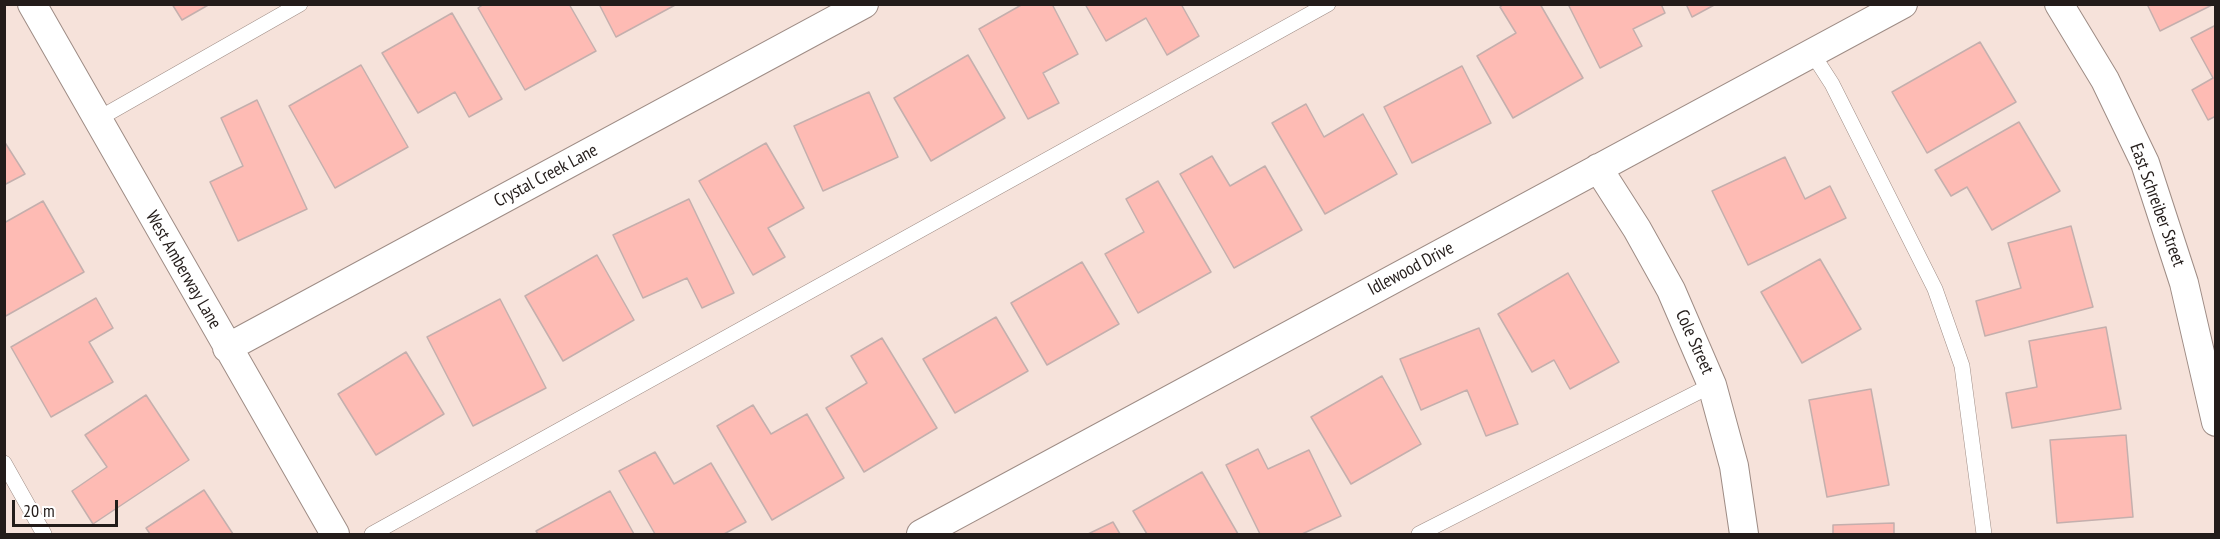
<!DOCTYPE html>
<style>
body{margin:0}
#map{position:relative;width:2220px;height:539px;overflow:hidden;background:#f6e2da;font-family:"PT Sans Narrow",sans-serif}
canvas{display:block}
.frame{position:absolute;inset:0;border:6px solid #231c1a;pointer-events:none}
.scale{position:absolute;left:12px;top:500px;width:106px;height:27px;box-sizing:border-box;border:3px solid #231c1a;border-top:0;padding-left:8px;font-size:18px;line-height:21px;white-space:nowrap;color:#231c1a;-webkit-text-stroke:4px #fff;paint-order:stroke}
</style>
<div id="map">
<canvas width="2220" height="539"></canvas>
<div class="frame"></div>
<div class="scale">20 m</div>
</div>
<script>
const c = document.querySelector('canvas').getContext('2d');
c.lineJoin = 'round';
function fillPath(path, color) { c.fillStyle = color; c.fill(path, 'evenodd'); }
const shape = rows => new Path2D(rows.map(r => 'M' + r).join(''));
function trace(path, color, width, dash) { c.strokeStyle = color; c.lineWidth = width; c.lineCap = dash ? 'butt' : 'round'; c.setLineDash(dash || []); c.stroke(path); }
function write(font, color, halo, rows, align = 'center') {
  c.font = font + ' "PT Sans Narrow",sans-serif'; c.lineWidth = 5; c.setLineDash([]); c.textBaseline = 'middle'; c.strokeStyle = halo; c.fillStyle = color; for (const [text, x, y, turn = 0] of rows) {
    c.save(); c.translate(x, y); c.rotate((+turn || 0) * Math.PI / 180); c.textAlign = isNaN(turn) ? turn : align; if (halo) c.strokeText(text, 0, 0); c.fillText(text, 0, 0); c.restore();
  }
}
const building = shape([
 [172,4,210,4,182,20,172,4],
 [484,4,569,4,596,51,525,90,478,8,484,4],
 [599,4,677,4,616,37,599,4],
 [1023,4,1052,4,1078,54,1043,73,1059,103,1028,119,979,29,1023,4],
 [1085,4,1181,4,1199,36,1167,55,1146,18,1106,41,1085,4],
 [1504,4,1540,4,1583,78,1513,118,1477,56,1516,33,1500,7,1504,4],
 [1568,4,1661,4,1665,13,1633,29,1642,46,1600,68,1568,4],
 [1686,4,1716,4,1692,17,1686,4],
 [2147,4,2214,4,2160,31,2147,4],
 [452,13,502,99,469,117,455,92,418,113,382,53,452,13],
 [2216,25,2216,116,2208,120,2192,90,2213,78,2191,38,2216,25],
 [1980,42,2016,102,1927,153,1892,92,1980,42],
 [968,55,1005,118,931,161,894,98,968,55],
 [361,65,408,147,335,188,289,106,361,65],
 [1462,66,1491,123,1412,163,1384,107,1462,66],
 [869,92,898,157,823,191,794,126,869,92],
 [257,100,307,209,238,241,210,182,243,166,221,118,257,100],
 [1306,104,1324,137,1363,114,1397,174,1325,214,1272,123,1306,104],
 [2019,122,2060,191,1992,230,1967,187,1951,196,1935,170,2019,122],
 [4,141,25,174,4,185,4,141],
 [766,143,804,208,768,228,785,257,753,275,699,181,766,143],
 [1212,156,1230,186,1265,166,1302,230,1234,268,1180,174,1212,156],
 [1785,157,1805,199,1830,186,1846,218,1748,265,1712,191,1785,157],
 [1158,181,1211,272,1138,313,1105,254,1144,232,1126,199,1158,181],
 [689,199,734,293,702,308,687,278,643,298,613,235,689,199],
 [43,201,84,272,4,317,4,223,43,201],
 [2071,226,2093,307,1985,336,1976,301,2021,288,2008,243,2071,226],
 [597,255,634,320,563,361,525,296,597,255],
 [1820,259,1861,329,1802,363,1761,292,1820,259],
 [1082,262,1119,324,1047,365,1011,303,1082,262],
 [1568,273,1619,362,1570,389,1554,360,1532,372,1498,314,1568,273],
 [96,298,113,328,89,342,113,382,51,417,11,347,96,298],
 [500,299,546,388,473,426,427,337,500,299],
 [996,317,1028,371,955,413,923,359,996,317],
 [2106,327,2121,409,2012,428,2006,393,2037,387,2029,341,2106,327],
 [1479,328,1518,424,1486,436,1467,390,1421,410,1400,359,1479,328],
 [882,338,937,428,864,472,826,408,867,383,851,356,882,338],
 [406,352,444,414,376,455,338,394,406,352],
 [1382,376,1421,444,1351,484,1311,417,1382,376],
 [1871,389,1889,485,1827,497,1809,400,1871,389],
 [146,395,189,460,93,524,72,491,107,467,85,435,146,395],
 [753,405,771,434,807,414,844,478,772,520,717,426,753,405],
 [2126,435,2133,517,2057,523,2050,440,2126,435],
 [1258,449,1268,469,1309,450,1341,516,1302,534,1260,534,1226,465,1258,449],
 [655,452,674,484,711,463,746,522,724,534,655,534,619,471,655,452],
 [1202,472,1238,534,1147,534,1133,511,1202,472],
 [204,490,233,534,150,534,146,528,204,490],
 [610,491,634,534,538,534,536,531,610,491],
 [1113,522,1120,534,1088,534,1113,522],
 [1894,523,1894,534,1833,534,1833,525,1894,523]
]);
fillPath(building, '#febbb4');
trace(building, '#c4afad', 1.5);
const service = shape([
 [1812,53,1832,84,1935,289,1962,366,1984,534],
 [98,119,300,4],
 [4,463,44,534],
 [372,534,1328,4],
 [1419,534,1712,385]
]);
const minor = shape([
 [32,4,335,534],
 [2059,4,2105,80,2145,163,2184,283,2216,422],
 [1598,168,1637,229,1671,290,1712,385,1734,466,1744,534],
 [227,348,864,4],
 [921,534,1903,4]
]);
trace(service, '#9e8c85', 16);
trace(minor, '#9e8c85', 30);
trace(service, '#fff', 15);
trace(minor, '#fff', 28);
write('18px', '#231c1a', '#fff', [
 ["Crystal Creek Lane",546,176,-28],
 ["East Schreiber Street",2157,205,70],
 ["Idlewood Drive",1411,269,-28],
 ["West Amberway Lane",183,270,60],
 ["Cole Street",1694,342,66]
]);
</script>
